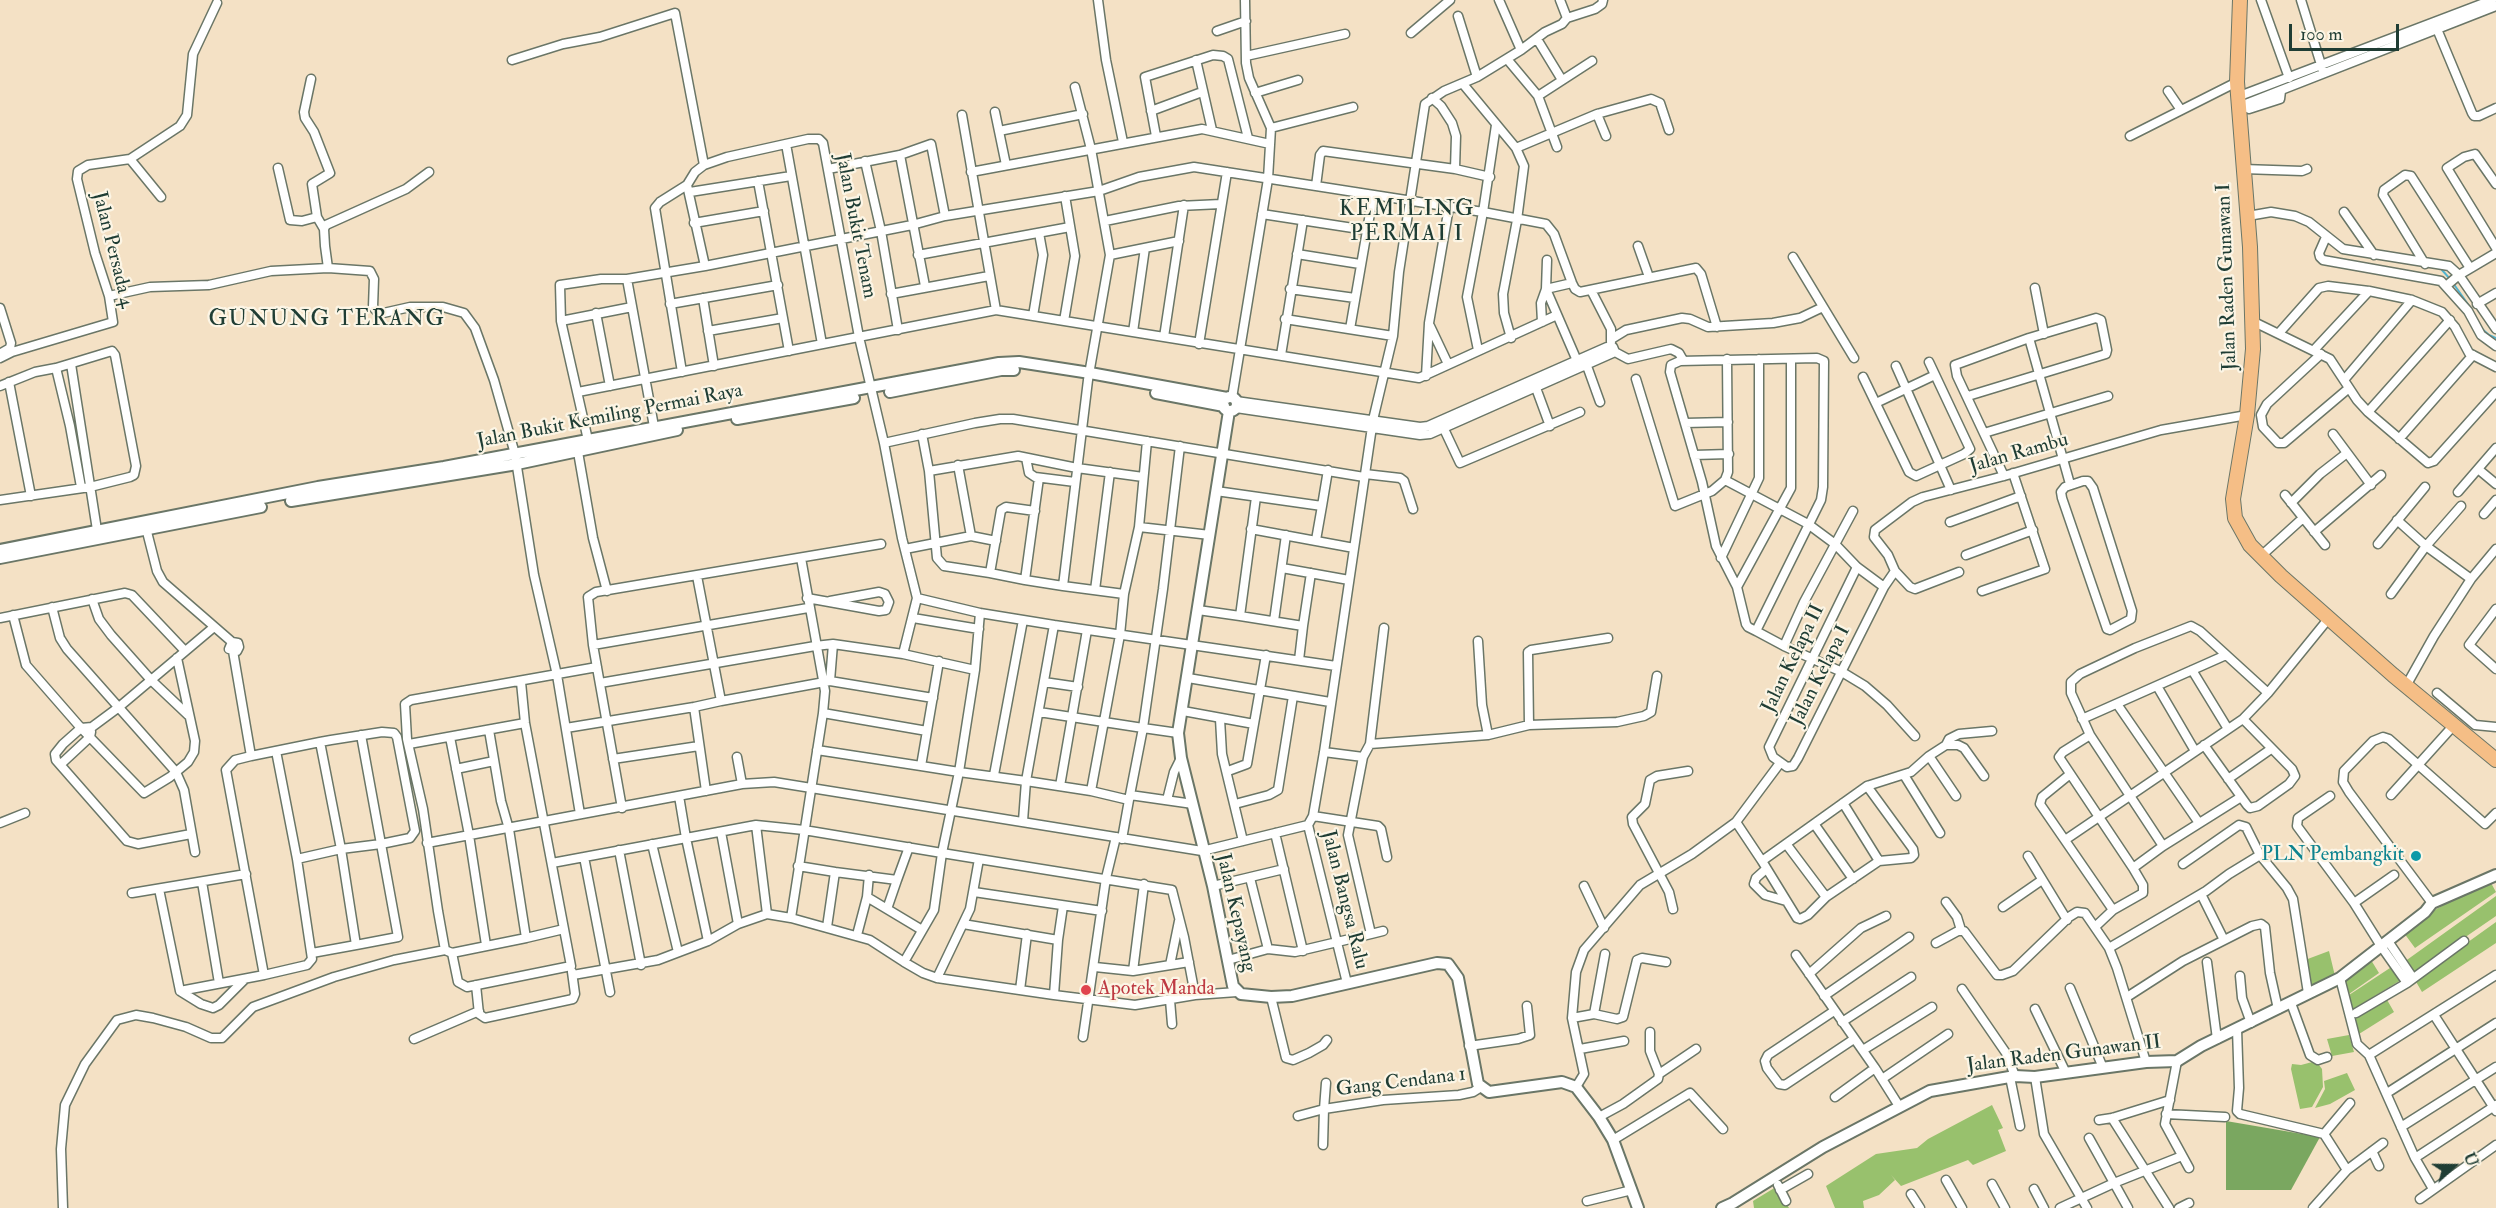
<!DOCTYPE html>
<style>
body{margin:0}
#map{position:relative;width:2496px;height:1208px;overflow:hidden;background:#f4e1c5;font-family:"IM FELL Double Pica",serif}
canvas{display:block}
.north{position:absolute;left:2424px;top:1136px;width:60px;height:60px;-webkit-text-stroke:4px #fcf5e5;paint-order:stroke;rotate:69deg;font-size:16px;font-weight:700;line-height:24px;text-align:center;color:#1f3d34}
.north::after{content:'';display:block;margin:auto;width:21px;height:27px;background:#1f3d34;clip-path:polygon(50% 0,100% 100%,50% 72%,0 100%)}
.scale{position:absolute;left:2289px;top:24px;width:110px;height:27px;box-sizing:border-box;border:3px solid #1f3d34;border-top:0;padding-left:8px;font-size:18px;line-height:21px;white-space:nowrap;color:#1f3d34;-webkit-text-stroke:4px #fcf5e5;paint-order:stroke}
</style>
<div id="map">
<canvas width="2496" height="1208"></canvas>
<div class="north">U</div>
<div class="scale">100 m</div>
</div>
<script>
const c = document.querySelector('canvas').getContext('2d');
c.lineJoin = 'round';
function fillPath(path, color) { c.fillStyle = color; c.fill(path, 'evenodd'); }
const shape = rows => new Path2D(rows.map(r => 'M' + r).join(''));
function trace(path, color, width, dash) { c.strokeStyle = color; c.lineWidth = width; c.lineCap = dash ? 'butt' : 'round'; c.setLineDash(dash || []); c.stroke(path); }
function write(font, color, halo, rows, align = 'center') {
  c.font = font + ' "IM FELL Double Pica",serif'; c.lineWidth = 4.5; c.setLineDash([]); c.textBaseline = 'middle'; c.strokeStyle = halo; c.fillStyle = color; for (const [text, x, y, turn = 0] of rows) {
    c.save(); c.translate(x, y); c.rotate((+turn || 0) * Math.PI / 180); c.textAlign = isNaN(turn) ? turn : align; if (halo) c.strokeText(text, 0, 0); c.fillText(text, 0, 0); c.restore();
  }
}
fillPath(shape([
 [2491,883,2496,892,2415,948,2404,933,2428,914,2459,896],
 [2496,896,2496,916,2413,973,2404,962],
 [2496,922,2496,943,2422,992,2415,980],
 [2329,951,2335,976,2309,989,2305,960],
 [2371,960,2379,973,2349,994,2344,980],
 [2393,966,2401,980,2352,1010,2349,995],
 [2386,998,2394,1012,2359,1034,2354,1018],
 [2349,1035,2354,1052,2332,1056,2327,1039],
 [2316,1061,2322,1069,2323,1087,2312,1107,2300,1109,2291,1069,2292,1064,2301,1065],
 [2347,1073,2355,1090,2330,1104,2315,1108,2325,1089,2324,1081],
 [1992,1105,2003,1128,1998,1130,2006,1151,1973,1165,1968,1160,1901,1186,1891,1175,1895,1180,1879,1195,1863,1201,1864,1208,1835,1208,1826,1186,1876,1154,1917,1148,1928,1139],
 [1776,1187,1789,1208,1754,1208,1753,1201]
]), '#98c16d');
fillPath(shape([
 [2226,1121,2320,1137,2291,1190,2226,1190]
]), '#7aa760');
trace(shape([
 [2442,270,2450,279],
 [2453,283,2472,310],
 [2481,328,2489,335,2496,338]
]), '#52b4d0', 2);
const minor = shape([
 [1098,0,1106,60,1123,142],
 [1499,0,1521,50],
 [1560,0,1567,18],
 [2261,0,2289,78],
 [2301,0,2323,71],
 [1458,16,1477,77],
 [2437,29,2472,113,2474,116,2479,116,2496,108],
 [1217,31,1246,21],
 [1411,33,1450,0],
 [1537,39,1562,80],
 [1246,56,1345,34],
 [1507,59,1538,96],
 [512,60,563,44,600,37,675,13,704,165],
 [1196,60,1212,130],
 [311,79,304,112,305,118,314,132,330,173,312,184,317,217,324,229],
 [1463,84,1516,148,1524,166,1517,220,1503,294,1504,313,1511,338],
 [1075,87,1091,149,1110,255,1088,380,1063,586,1124,594,1139,527,1147,441],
 [2168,91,2181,110],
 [1255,93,1298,80],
 [2237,97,2492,0],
 [1432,98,1441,106,1452,123,1456,136,1455,169],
 [2238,107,2496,6],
 [2249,109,2280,99,2281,91],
 [1151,111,1202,92],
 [995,112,1006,165],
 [1597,114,1606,136],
 [962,115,996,310],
 [1271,128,1353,107],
 [999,131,1083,114],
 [1156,136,1145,77,1213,55,1223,56,1228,59,1248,138],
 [2130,136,2237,82],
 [786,144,822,344],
 [1557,147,1538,96,1592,61],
 [1516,148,1597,114,1651,99,1660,103,1669,130],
 [900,155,925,286],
 [130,159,180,126,187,115,193,54,217,3],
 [865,161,881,231,898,330],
 [278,168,290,220,302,221,317,217],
 [828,169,900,155,931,144,945,216],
 [2243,169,2302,171,2307,169],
 [971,172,1202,129,1270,144],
 [758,181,789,351],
 [2496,184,2475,154,2464,157,2447,168,2496,248],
 [1316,186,1320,155,1323,151,1455,169,1490,177],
 [690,192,791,176],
 [2344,212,2374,255],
 [1262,214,1366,230],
 [2248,216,2271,212,2295,216,2309,222,2343,249,2449,266,2459,275,2496,329],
 [1105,221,1179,206,1221,204],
 [694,223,764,211],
 [2326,237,2319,253,2320,257,2323,260,2441,281,2468,311,2481,335,2496,346],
 [1638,246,1649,277],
 [1297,254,1360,264],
 [918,255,1070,227],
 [1110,255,1179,241],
 [1793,257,1854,358],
 [2425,264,2383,195,2384,190,2405,175,2411,176,2470,268],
 [328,268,370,271,374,279,373,307,379,314,410,307,443,307,464,313,475,328,494,380,515,454,534,575,557,675,580,814],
 [627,279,655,432],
 [2446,286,2459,275,2496,253],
 [2035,288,2044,334],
 [1290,289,1355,298],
 [1546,289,1578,363],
 [1546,289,1572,283],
 [1591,290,1611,329,1611,342],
 [891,294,989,276],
 [109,296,150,287,209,285,271,271,328,268,325,246,324,229,326,225,406,189,429,172],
 [703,298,714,366],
 [670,304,778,285],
 [2477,304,2496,293],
 [0,308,11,343,10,348,3,352],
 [596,313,610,386],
 [1033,316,1043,255,1039,233],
 [1285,319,1393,336],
 [561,321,632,307],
 [1064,321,1075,256,1065,196],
 [2252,321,2330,359,2357,400,2368,412,2428,463,2434,461,2496,392],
 [1542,322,1541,303,1546,289,1547,260],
 [1430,326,1448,364],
 [1350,329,1373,196],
 [708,331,783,318],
 [1133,332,1145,248],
 [2279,333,2319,288,2328,286,2369,291,2412,300,2442,312,2455,327,2469,353,2496,367],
 [1164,337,1184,205],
 [1613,338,1626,330,1682,318,1690,319,1708,327,1773,323,1800,318,1823,307],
 [2029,338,2070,484],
 [1199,344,1227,172],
 [1478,350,1467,297,1483,212,1496,125],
 [2314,350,2369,291],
 [1615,352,1628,359,1671,349,1679,353,1683,360],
 [2321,354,2267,404,2261,415,2263,427,2278,443,2284,443,2349,388],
 [1281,355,1303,220],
 [0,358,12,352,113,322,109,296,95,253,77,179,78,171,88,165,130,159,161,197],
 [71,364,97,530],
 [1587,366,1600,402],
 [1896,366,1951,490],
 [56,368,70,426,81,487],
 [682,372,655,208,660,202,687,185,705,266],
 [1426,376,1429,323,1449,207],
 [1863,377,1909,472,1916,476,1964,454,1970,449,1929,362],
 [1636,379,1675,506,1712,491,1725,480,1728,472,1727,359],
 [2344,380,2412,300],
 [9,382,31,496],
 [0,386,35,372,56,368,112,351,115,355,136,466,134,475,130,477,90,487,0,500],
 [1536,388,1550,426],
 [578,392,996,310,1419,378,1557,315],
 [1968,396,2106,354,2107,350,2101,320,2096,318,2029,338,1955,365,1957,376,2004,476],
 [1232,398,1268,179,1271,128,1249,78,1246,63,1245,0],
 [1876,403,1935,375],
 [1236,408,1420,435,1430,434,1615,352,1613,347,1607,347,1428,426,1420,427,1236,401],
 [2368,412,2450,320],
 [1685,423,1728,422],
 [1444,429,1460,463,1580,412],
 [1984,433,2108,396],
 [922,434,929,471,937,558,944,566,990,573,1001,510,1006,507,1035,511],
 [2333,434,2371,485],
 [2399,439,2473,355],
 [588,440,561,321,560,285,601,279,627,279,705,266,912,225,945,216,1099,191,1139,177,1194,167,1483,212,1546,224,1554,234,1572,283,1575,289,1580,292,1696,268,1701,274,1717,327],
 [884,443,975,423,1000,419,1013,419,1364,477],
 [578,452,593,538,607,591],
 [1694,455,1729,454],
 [1026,458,1029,473,1035,477,1075,482],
 [958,465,971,536,996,541],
 [2478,469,2496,484],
 [929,471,1018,456,1077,468,1143,477],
 [1365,474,1400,478,1404,481,1413,509],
 [1725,480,1808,524,1835,544,1857,567,1884,587],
 [2083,481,2088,481,2093,488,2132,611,2131,619,2110,630,2107,629,2062,498,2061,492,2065,487,2083,481],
 [1216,491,1322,506,1328,470],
 [2458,492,2496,448],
 [2285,495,2325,545],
 [1256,497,1240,616,1303,626,1311,573],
 [2291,503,2320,474,2347,453],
 [2484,514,2496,500],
 [2397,520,2426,546,2471,579],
 [1950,522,2021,496],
 [145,524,157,571,163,582,232,642,238,643,239,647,237,651,229,649,232,642],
 [1139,527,1210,535],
 [1251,529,1354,548],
 [2314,532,2381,475],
 [1316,540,1322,506],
 [2378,544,2425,487],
 [905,549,971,536],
 [1966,555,2033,530],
 [2261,556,2303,518],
 [1721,558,1759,478,1759,359],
 [1857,567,1769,747,1773,757,1787,767,1793,766,1798,758,1884,587,1895,571,1888,555,1874,537,1875,530,1912,502,1923,497,2004,476,2161,430,2247,415],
 [1282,568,1349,580],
 [1895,571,1910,587,1915,589,1959,572],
 [990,573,1025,580,1039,478],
 [1025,580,1063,586],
 [1737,587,1791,488,1791,359],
 [1095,590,1110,472],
 [1982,591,2045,569,2013,473],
 [2391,594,2426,546,2461,506],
 [807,598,879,611,886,610,889,602,885,594,879,592,830,601],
 [917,598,980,613,1054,625,1336,666],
 [92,599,99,619,111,635,151,680,188,715],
 [52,607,60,638,67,649,176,772,184,790,195,852],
 [2496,609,2469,645,2496,669],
 [1198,610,1240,616],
 [980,613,975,670,959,772,1026,781,1023,821],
 [13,615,26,665,81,728,144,793,170,777,188,762,194,752,195,741,177,658],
 [0,618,125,593,132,595,185,651],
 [913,618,979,629],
 [1274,621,1286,535],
 [1054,625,1026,781,1091,791,1129,800,1122,839],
 [1756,631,1821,500,1823,487,1824,361,1817,358,1680,361,1671,365,1670,372,1702,482,1716,546,1737,587,1746,624,1748,627,1756,631,1784,646,1842,672,1865,686,1887,705,1915,736],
 [1478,641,1482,705,1488,735],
 [593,645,808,608],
 [1784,646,1804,602,1853,511],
 [233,651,251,756],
 [903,654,975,670],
 [1299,660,1303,626],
 [2192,670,2228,729],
 [1188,678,1330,702],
 [830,681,833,644],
 [1044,682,1078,687],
 [600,683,815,646,833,644,903,654,917,598,902,538,884,443,859,337,823,143,819,139,808,139,727,157,704,165,695,172,687,185],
 [2157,686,2195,751],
 [2406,686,2434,636,2471,579,2496,549],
 [2437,693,2475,725,2496,727],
 [721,701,830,681,933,698],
 [2117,704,2199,823],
 [694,707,706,791],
 [1183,711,1254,724],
 [1039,712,1143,728,1129,800],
 [823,713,927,731,921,766,959,772,942,853,979,859,970,909,937,978],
 [1220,719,1222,754,1243,841],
 [2082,719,2226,655],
 [1529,725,1617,722,1644,716,1651,712,1657,676],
 [566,728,694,707,721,701,697,576],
 [489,730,501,801,509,829,526,938,452,953,445,950,438,911,423,809,407,739,405,704,411,700,597,667],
 [927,731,939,661],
 [1178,733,1143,728,1163,589,1180,446],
 [2090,735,2063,752,2059,757,2133,868],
 [450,737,469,835,486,945],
 [409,744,525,723],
 [1370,744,1384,628],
 [1946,745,1949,739,1959,734,1992,731],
 [2204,745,2247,805,2250,808,2258,806,2289,784,2295,776,2292,769,2243,719],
 [817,750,921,766],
 [276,751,297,859,312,959,307,965,264,975,226,770,235,760,251,756,320,742,331,740,382,732,394,733,397,737,415,831,410,838,381,844,361,735],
 [1324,752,1363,757,1370,744,1488,735,1529,725,1528,652,1531,650,1608,638],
 [1929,756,1956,796],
 [737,757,742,784],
 [1363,757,1348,835,1371,934,1383,931],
 [613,759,699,746],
 [61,764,90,737,91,732],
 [456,769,494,761],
 [1228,771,1247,764,1266,655],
 [994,775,1023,620],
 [1904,775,1940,833],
 [2069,775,2042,797,2040,804,2113,910],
 [2228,779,2271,749],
 [1060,786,1087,630],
 [1091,791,1120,635,1124,594],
 [1130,795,1193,804],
 [2391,795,2454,725],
 [679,796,686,838,708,941],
 [2330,796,2298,818,2297,826,2354,903,2381,946,2407,983],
 [1167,800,1174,772,1181,758],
 [1843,803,1879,861],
 [1235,804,1269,795,1278,790,1293,696],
 [622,808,593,645,588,597,596,592,881,544],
 [1313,816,1378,826,1381,829,1387,857],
 [1736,822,1762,861,1867,786,1911,772,1929,756,1946,745,1958,745,1964,748,1984,776],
 [0,823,25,813],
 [756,825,767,914],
 [1308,825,1347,983],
 [1815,825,1853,879],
 [721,832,738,924],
 [1275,833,1303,951],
 [191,834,138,844,127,841,56,760,55,754,63,744,81,728,92,727,119,707,214,627],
 [2065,840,2243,719,2268,693,2329,618],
 [427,843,742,784,774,782,1202,851,1308,825,1313,816,1324,752,1373,420,1393,336,1399,272,1425,104,1444,91,1477,77,1521,50,1545,32,1562,24,1567,18,1595,9,1602,4,1603,0],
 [652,844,678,952],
 [1787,845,1826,897],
 [2163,846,2090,735,2071,693,2071,682,2080,674,2135,648,2191,626,2200,631,2268,693],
 [619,850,641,965],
 [2028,856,2067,920],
 [584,857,610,992],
 [297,859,341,849,320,742],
 [979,859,1172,890,1184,937,1195,995,1135,1005,1054,995,1058,940],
 [1762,861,1797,918,1800,919,1808,915,1826,897,1879,861,1911,858,1914,855,1913,849,1867,786],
 [552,863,756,825,804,830,942,853,934,910,904,962,870,940,791,918],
 [2183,864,2239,825,2246,827,2260,855,2287,888,2293,899,2308,993],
 [798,866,835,872,827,927],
 [1766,869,1756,878,1754,884,1765,895,1786,901],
 [835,872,897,880,909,847],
 [1250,878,1268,949],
 [897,880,887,909,922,930],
 [202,882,219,983],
 [1213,886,1284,869],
 [1584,886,1604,928],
 [159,889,180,991,201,1004,213,1008,219,1005,245,979],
 [974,892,1102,911],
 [132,893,246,874],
 [2201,894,2224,940],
 [867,897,869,875],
 [1946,902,1957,917,1961,930],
 [2354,903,2394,875],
 [2432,903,2349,792,2343,782,2344,771,2373,741,2383,737,2389,739,2485,824,2496,813],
 [2003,907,2042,880],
 [1673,909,1669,892,1633,824,1632,817,1645,804,1650,780,1657,776,1688,771],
 [963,924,1058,940,1063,906],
 [2096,926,2113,910,2143,893,2143,885,2133,868,2163,846,2241,797],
 [857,935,867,897,887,909],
 [526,938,564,929],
 [2388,941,2413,978],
 [1936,943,1958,931,1964,931,1997,975,2002,975,2013,971,2069,917,2077,912,2085,913,2109,948,2117,968,2146,1062],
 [2109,948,2206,891,2229,874,2260,855],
 [312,953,356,945,398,937,381,844,341,849,356,945],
 [452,953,458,982,467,987,571,966,525,723,521,682],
 [1796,955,1875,1068,1899,1106],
 [1228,960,1268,949,1295,952,1371,934],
 [904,962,923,973,937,978,1054,995],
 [2207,962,2217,1039],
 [1170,965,1179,921],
 [1095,967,1133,971,1144,884],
 [1133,971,1189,962],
 [1809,974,1861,928,1886,916],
 [573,975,658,960,708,941,738,924,767,914,791,918,823,713,825,691,801,558],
 [2240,976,2242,998,2251,1023],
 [2340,978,2357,1044,2369,1055,2415,1158,2433,1189],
 [476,985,479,1014,485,1018,573,999,575,994,572,972],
 [2070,988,2103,1068],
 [1962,989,2006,1053,2015,1076],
 [1020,990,1027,934],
 [180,991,264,975],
 [1195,995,1237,992],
 [1824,996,1909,937],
 [1271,997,1286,1058,1293,1060,1309,1053,1323,1045,1327,1040],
 [2127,997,2183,961,2252,926,2261,924,2265,927,2270,973,2278,1009],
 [1170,1000,1172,1024],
 [2291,1003,2310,1055,2318,1060,2327,1057],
 [2035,1009,2066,1073],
 [1834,1011,1768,1055,1765,1061,1767,1068,1779,1084,1785,1085,1854,1039],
 [2356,1013,2407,983,2464,941],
 [1594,1014,1605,954],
 [2434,1015,2496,1111],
 [1572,1018,1594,1014,1617,1019,1623,1017,1637,960,1642,958,1666,962],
 [1842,1022,1911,977],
 [2237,1029,2239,1088,2237,1111,2240,1114,2324,1134,2347,1170,2383,1143],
 [1650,1032,1650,1051,1659,1074],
 [1083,1037,1106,878,1116,837],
 [414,1039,479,1011],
 [1469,1046,1518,1039,1530,1035,1527,1006],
 [1580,1049,1624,1041],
 [1863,1050,1932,1007],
 [2369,1055,2496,975],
 [2177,1061,2165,1124,2189,1168],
 [2010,1077,2020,1126],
 [2035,1077,2044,1134,2087,1208],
 [1882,1079,1948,1034],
 [1326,1083,1324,1109,1383,1100,1459,1095,1473,1092,1481,1087],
 [1576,1087,1584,1074,1572,1018,1576,972,1584,950,1640,885,1692,854,1736,822,1780,763],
 [2387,1093,2496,1023],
 [1835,1097,1875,1068],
 [2166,1114,2225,1117],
 [1298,1116,1324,1109,1323,1145],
 [1599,1117,1623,1104,1658,1079,1659,1074,1696,1049],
 [2112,1118,2169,1208],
 [2099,1120,2112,1118,2170,1100],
 [2401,1127,2496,1067],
 [2324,1134,2350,1103],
 [2089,1138,2128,1208],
 [1613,1140,1690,1093,1723,1129],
 [2372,1151,2379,1166],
 [2415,1158,2496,1105],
 [1946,1180,1962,1208],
 [1992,1184,2005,1208],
 [1778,1185,1786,1201],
 [2034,1189,2044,1208],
 [1780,1190,1808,1174],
 [1911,1194,1920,1208],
 [2420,1199,2496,1145],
 [1587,1201,1632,1190],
 [63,1208,61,1149,65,1105,85,1064,117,1020,136,1015,153,1018,186,1027,211,1038,222,1038,253,1007,334,977,394,960,445,950],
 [2060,1208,2114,1183,2182,1156],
 [2179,1208,2189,1203],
 [2313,1208,2347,1170]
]);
const tertiary = shape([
 [890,392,1001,370,1014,370],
 [1156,393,1224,406],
 '1223 404a7 7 0 1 1 14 0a7 7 0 1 1-14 0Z',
 [1229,411,1178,733,1181,758,1213,886,1233,986,1241,994,1271,997,1292,996,1437,963,1448,964,1458,978,1478,1084,1489,1092,1562,1082,1576,1087,1599,1117,1613,1140,1638,1208],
 [737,419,854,398],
 [291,501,517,464,677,430],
 [0,550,318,487,444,467,999,363,1019,362,1090,373,1227,398],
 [0,558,261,507],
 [1722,1208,1733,1203,1823,1147,1930,1091,2015,1076,2035,1077,2146,1062,2177,1061,2201,1046,2340,978,2425,912,2432,903,2496,875]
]);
const trunk = shape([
 [2240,0,2237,82,2250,247,2253,349,2247,415,2233,499,2235,518,2250,545,2281,576,2393,675,2496,760]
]);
trace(minor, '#6a7667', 11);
trace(tertiary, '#6a7667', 14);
trace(trunk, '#6a7667', 16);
trace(minor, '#fff', 8);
trace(tertiary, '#fff', 10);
trace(trunk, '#f5be86', 14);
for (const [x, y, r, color] of [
 [2416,856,6,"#0f9aa8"],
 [1086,990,6,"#e0444e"]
]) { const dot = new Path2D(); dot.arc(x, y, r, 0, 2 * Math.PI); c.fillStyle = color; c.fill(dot); trace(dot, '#fcf5e5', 2); }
write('20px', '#1f3d34', '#fcf5e5', [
 ["Jalan Bukit Tenam",855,226,79],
 ["Jalan Persada 4",112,250,76],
 ["Jalan Raden Gunawan I",2228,277,-92],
 ["Jalan Bukit Kemiling Permai Raya",610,417,-11],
 ["Jalan Rambu",2019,454,-16],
 ["Jalan Kelapa II",1794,659,-64],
 ["Jalan Kelapa I",1821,676,-63],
 ["Jalan Bangsa Ralu",1344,900,76],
 ["Jalan Kepayang",1235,913,77],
 ["Jalan Raden Gunawan II",2064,1055,-7],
 ["Gang Cendana 1",1401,1083,-7]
]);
write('20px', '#0d838f', '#fcf5e5', [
 ["PLN Pembangkit",2404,856]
], 'right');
write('20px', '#be3a42', '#fcf5e5', [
 ["Apotek Manda",1098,990]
], 'left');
c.letterSpacing = '1.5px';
write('22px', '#1f3d34', '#fcf5e5', [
 ["KEMILING",1407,210],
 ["PERMAI I",1407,235],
 ["GUNUNG TERANG",327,320]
]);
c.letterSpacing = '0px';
</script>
